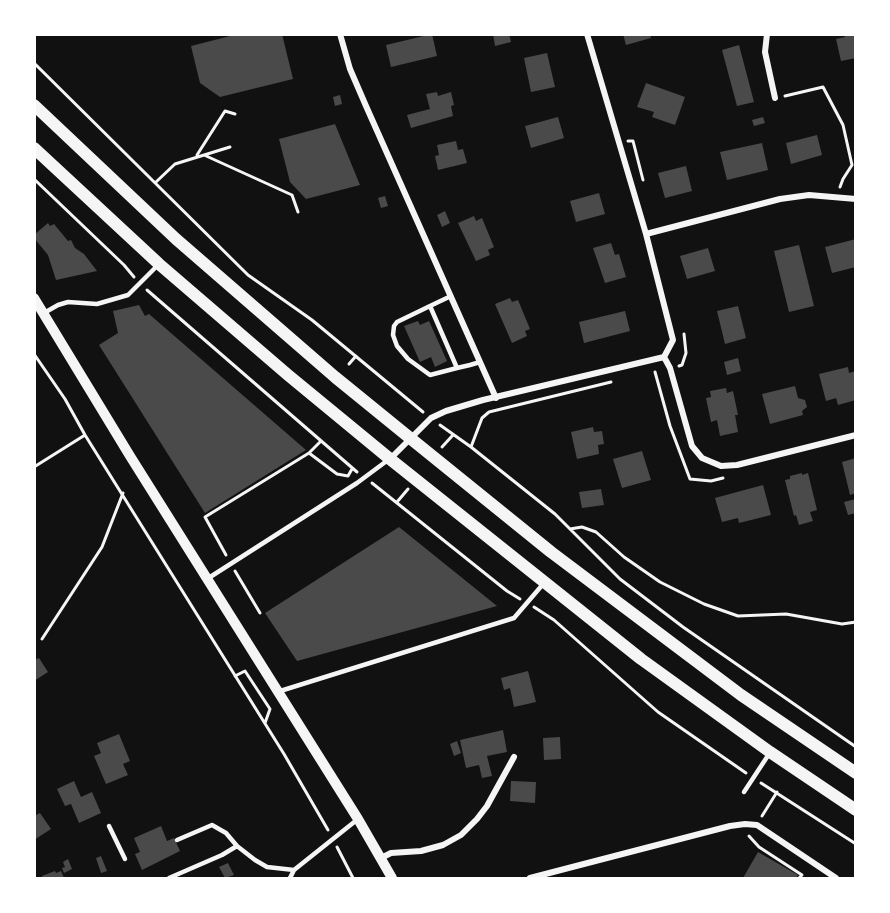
<!DOCTYPE html>
<style>
body{margin:0}
#map{position:relative;width:890px;height:913px;overflow:hidden;background:#111;font-family:Roboto,sans-serif}
canvas{display:block}
.frame{position:absolute;inset:0;border:36px solid #fff;pointer-events:none}
</style>
<div id="map">
<canvas width="890" height="913"></canvas>
<div class="frame"></div>
</div>
<script>
const c = document.querySelector('canvas').getContext('2d');
c.lineJoin = 'round';
function fillPath(path, color) { c.fillStyle = color; c.fill(path, 'evenodd'); }
const shape = rows => new Path2D(rows.map(r => 'M' + r).join(''));
function trace(path, color, width, dash) { c.strokeStyle = color; c.lineWidth = width; c.lineCap = dash ? 'butt' : 'round'; c.setLineDash(dash || []); c.stroke(path); }
fillPath(shape([
 [238,34,282,34,293,79,220,97,200,83,191,46],
 [432,34,437,56,391,67,386,45],
 [493,34,509,34,511,42,495,46],
 [623,34,650,34,651,38,626,45],
 [844,34,856,34,856,58,841,61,836,39,845,37],
 [739,45,754,102,737,106,722,50],
 [547,53,555,87,531,92,524,58],
 [646,83,685,97,675,125,652,117,654,112,637,107],
 [437,92,438,96,451,92,454,105,451,106,453,116,411,128,407,115,430,109,426,94],
 [340,95,342,104,335,106,333,97],
 [558,117,564,138,531,148,525,126],
 [763,117,765,123,754,126,752,120],
 [335,124,360,185,306,199,290,182,279,139],
 [817,135,822,155,791,164,786,143],
 [456,141,458,150,463,149,467,163,438,170,435,156,439,155,437,145],
 [762,143,768,170,727,180,720,152],
 [686,166,692,191,665,198,658,173],
 [599,193,605,214,576,222,570,201],
 [385,196,388,206,381,208,378,198],
 [445,211,450,223,442,227,437,215],
 [474,216,476,221,482,218,494,247,488,250,490,255,476,261,458,223],
 [48,223,50,226,54,224,68,241,71,240,75,248,84,254,97,271,56,280,48,255,34,238,34,235],
 [856,239,856,267,832,273,825,247],
 [611,243,615,255,619,254,626,277,605,283,593,248],
 [799,245,814,306,789,312,774,251],
 [708,248,715,271,687,279,680,256],
 [510,298,512,302,518,300,530,329,525,331,527,336,512,343,495,304],
 [139,305,145,316,149,314,306,450,205,513,99,345,118,333,113,311],
 [738,306,746,338,725,344,717,311],
 [625,311,630,331,584,343,579,322],
 [418,321,420,325,429,321,447,361,435,367,431,357,420,362,404,326],
 [738,358,741,371,727,375,724,362],
 [848,367,849,373,856,371,856,400,838,405,836,398,826,401,819,374],
 [795,386,798,398,805,400,807,407,802,411,803,415,770,424,762,394],
 [726,388,727,393,733,391,738,415,735,415,738,432,720,436,717,420,711,422,706,398,711,397,710,391],
 [593,427,594,432,602,431,604,444,598,445,599,454,577,459,571,432],
 [642,451,651,480,622,488,613,459],
 [856,458,856,493,850,495,842,462],
 [802,473,802,475,808,473,817,510,810,512,813,521,799,525,796,515,794,516,785,480,790,479,790,476],
 [763,485,771,515,739,523,738,518,722,522,715,498],
 [601,489,604,505,582,508,579,492],
 [856,499,856,513,848,515,844,502],
 [399,527,497,606,297,661,265,613],
 [39,658,48,672,34,681,34,660],
 [528,671,536,702,514,707,510,688,504,690,501,678],
 [503,730,507,752,487,756,492,776,482,778,479,765,466,768,460,740],
 [119,734,130,761,123,764,128,775,106,784,94,756,101,753,97,743],
 [560,737,561,759,544,760,543,738],
 [457,741,461,753,454,756,450,744],
 [74,781,81,797,92,792,101,813,79,823,71,804,65,806,57,789],
 [511,781,536,782,535,803,510,801],
 [40,813,51,829,34,840,34,816],
 [161,826,167,841,174,838,180,851,142,870,135,854,140,852,134,838],
 [758,852,798,875,796,878,743,878],
 [101,856,107,871,101,873,96,858],
 [68,859,72,869,64,873,62,868,65,867,63,862],
 [228,863,234,875,225,878,219,867],
 [55,871,56,873,61,871,64,878,43,878,42,876]
]), '#4a4a4a');
trace(shape([
 [34,63,248,275,312,320,423,412],
 [785,96,823,87,843,125,852,165,843,179,840,187],
 [628,141,633,141,643,180],
 [197,155,225,111,235,114],
 [204,155,292,195,298,212],
 [34,179,124,265,134,277],
 [156,182,175,164,230,147],
 [147,290,357,472],
 [34,354,65,399,85,435,284,754,328,830],
 [349,364,356,356],
 [679,366,682,365,686,353,684,334],
 [655,372,670,426,690,479,711,481,723,478],
 [440,425,471,447,555,514,620,579,683,627,856,747],
 [442,447,453,435],
 [471,447,482,418,489,412,611,382],
 [309,453,321,441],
 [34,467,85,435],
 [372,483,507,591,520,599],
 [397,502,408,489],
 [570,529,582,527,596,532,624,557,660,582,704,604,738,616,786,614,842,624,856,622],
 [226,555,205,517,309,453,337,474,348,476,352,469],
 [235,571,260,613],
 [534,607,554,620,658,712,746,773],
 [42,639,102,547,123,493],
 [235,676,245,671,270,709,265,723],
 [761,783,856,844],
 [762,816,777,792],
 [749,836,759,847,802,875,799,878],
 [337,847,353,878]
]), '#f5f5f5', 3);
trace(shape([
 [430,306,451,296],
 [44,313,58,305,68,302,97,304,128,295,157,266],
 [457,368,430,306,397,322,394,326,393,335,397,346,408,359,430,375,457,368,470,365,480,362],
 [207,579,357,483,388,460],
 [277,692,514,618,544,583],
 [744,792,769,754],
 [109,826,125,859],
 [177,840,212,825,226,833,237,846],
 [169,878,222,855,237,846,255,860,267,867,294,870,358,819],
 [290,878,294,870]
]), '#f5f5f5', 4.5);
trace(shape([
 [340,34,350,69,366,106,496,398],
 [587,34,646,234,673,340,664,357,670,368,692,446,702,458,721,466,737,465,856,435],
 [767,34,765,52,775,98],
 [646,234,780,199,809,195,856,199],
 [390,459,431,418,446,411,483,400,664,357],
 [381,858,391,853,421,851,443,845,461,835,477,819,487,806,514,757],
 [530,878,730,826,745,824,757,825,836,878]
]), '#f5f5f5', 6);
trace(shape([
 [34,298,130,456,358,819,392,878]
]), '#f5f5f5', 10);
trace(shape([
 [34,105,176,239,335,377,410,438,551,552,741,695,856,773],
 [34,148,159,264,288,375,390,459,641,659,770,752,856,810]
]), '#f5f5f5', 12);
</script>
